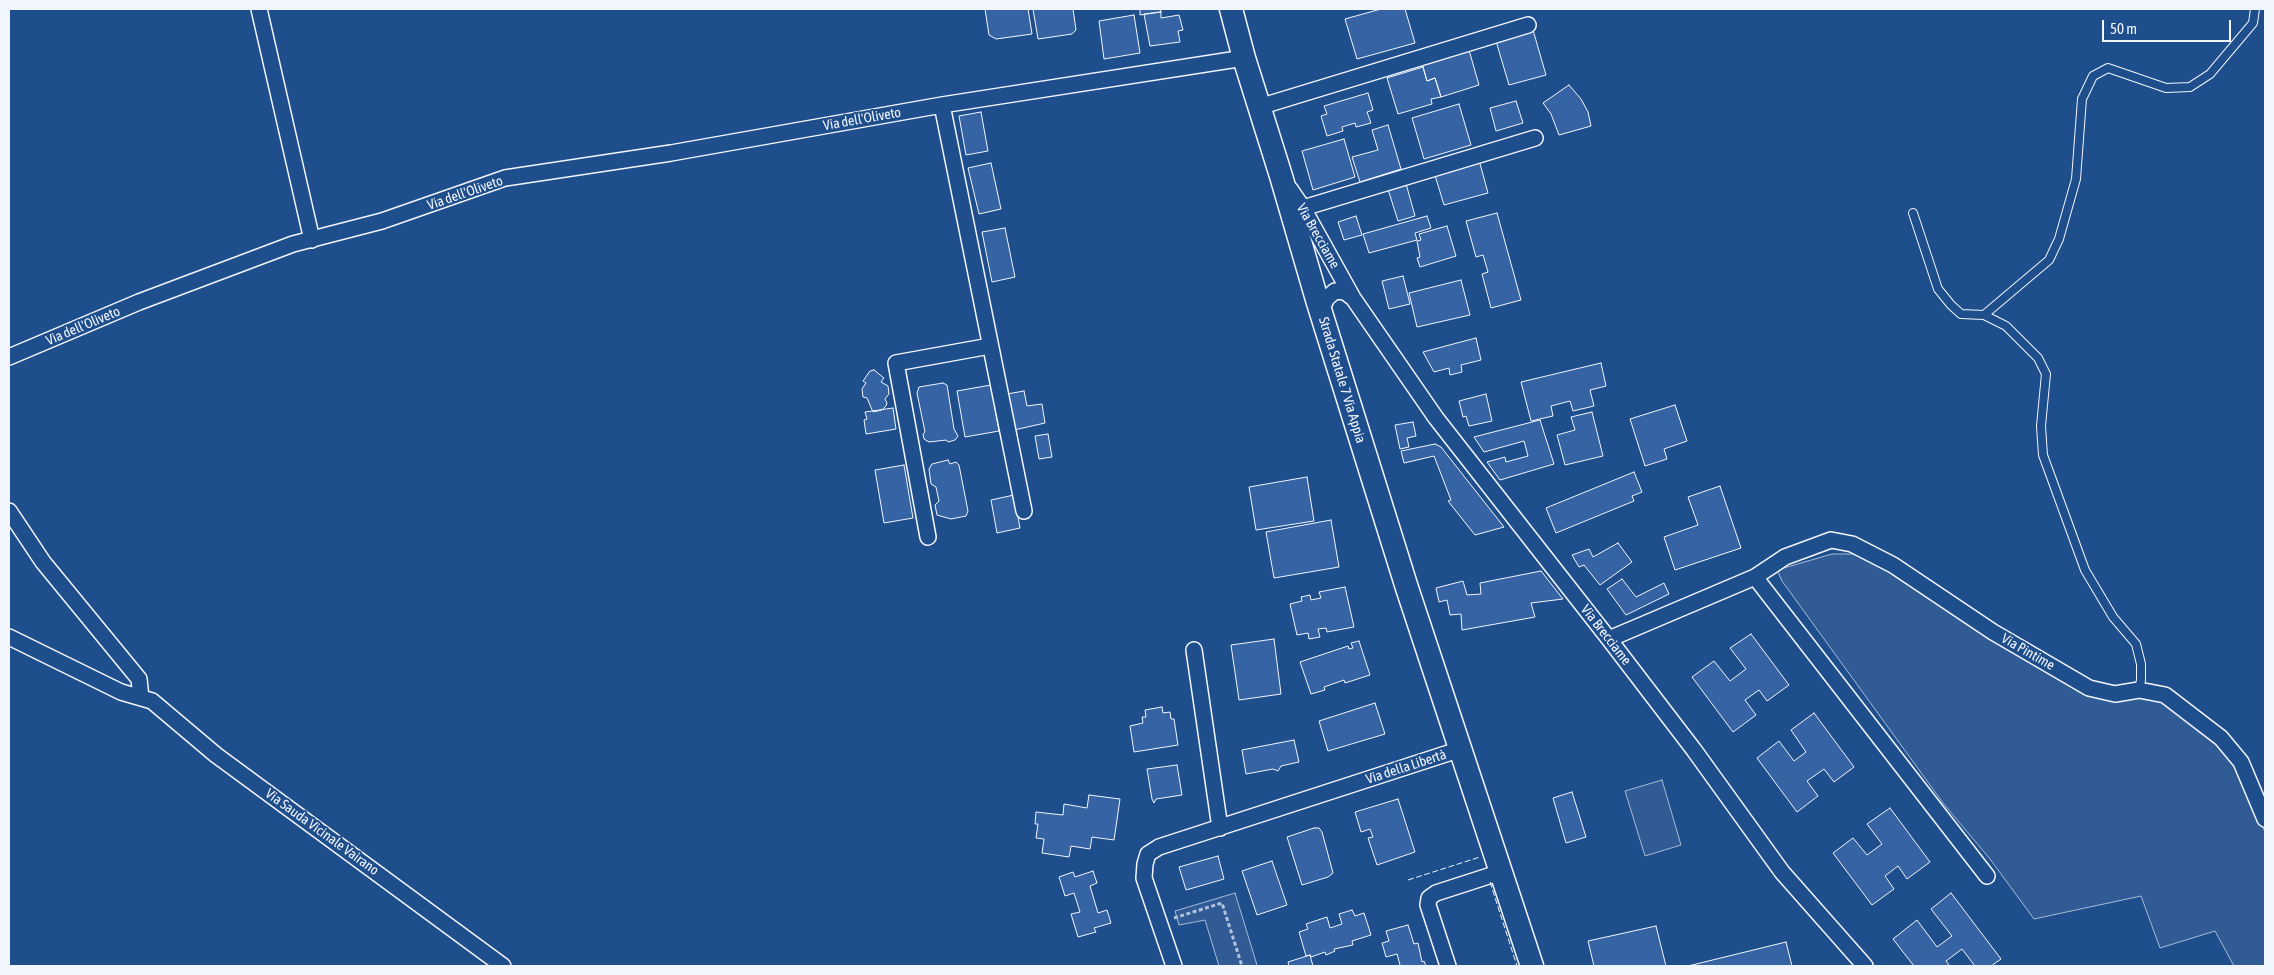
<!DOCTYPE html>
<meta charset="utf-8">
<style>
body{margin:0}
#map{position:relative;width:2274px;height:975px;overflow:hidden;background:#1f4e8c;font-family:"Asap Condensed",sans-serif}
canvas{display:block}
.frame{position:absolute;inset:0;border:10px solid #f2f6ff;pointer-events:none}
.scale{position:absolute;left:2102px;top:20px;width:129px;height:22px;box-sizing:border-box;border:2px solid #f2f6ff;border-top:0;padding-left:6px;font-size:15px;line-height:18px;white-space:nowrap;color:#f2f6ff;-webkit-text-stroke:4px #1f4e8c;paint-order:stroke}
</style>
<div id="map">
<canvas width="2274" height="975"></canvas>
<div class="frame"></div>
<div class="scale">50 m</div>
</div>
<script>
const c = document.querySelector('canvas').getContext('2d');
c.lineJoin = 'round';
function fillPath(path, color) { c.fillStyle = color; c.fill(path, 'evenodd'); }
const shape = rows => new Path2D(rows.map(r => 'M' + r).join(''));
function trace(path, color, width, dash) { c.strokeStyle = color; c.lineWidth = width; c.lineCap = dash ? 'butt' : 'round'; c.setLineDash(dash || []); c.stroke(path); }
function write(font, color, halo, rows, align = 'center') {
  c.font = font + ' "Asap Condensed",sans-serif'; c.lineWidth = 4; c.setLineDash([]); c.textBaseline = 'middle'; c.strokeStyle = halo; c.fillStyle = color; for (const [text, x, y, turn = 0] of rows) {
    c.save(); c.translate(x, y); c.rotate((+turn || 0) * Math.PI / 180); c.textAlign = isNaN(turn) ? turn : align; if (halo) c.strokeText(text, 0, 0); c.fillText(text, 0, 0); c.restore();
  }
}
const green = shape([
 [1832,554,1861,554,2016,654,2089,694,2139,696,2159,699,2188,719,2231,757,2265,832,2265,966,2234,966,2215,931,2160,948,2141,896,2034,919,1990,859,1943,803,1782,581,1777,570,1832,554],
 [1662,780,1681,845,1645,856,1625,791,1662,780],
 [1235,893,1257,965,1254,966,1219,966,1205,920,1179,925,1175,911,1235,893]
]);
fillPath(green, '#305b95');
trace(green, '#a8bbd7', 1);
const building = shape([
 [985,9,1028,9,1032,34,996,39,989,35,985,9],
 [1033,9,1073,9,1076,30,1072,34,1038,39,1033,9],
 [1140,9,1160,9,1161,12,1140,15,1140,9],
 [1381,9,1405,9,1415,43,1357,59,1345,19,1381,9],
 [1161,12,1161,18,1179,15,1183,30,1178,31,1180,42,1150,46,1144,14,1161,12],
 [1134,15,1140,53,1104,59,1099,21,1134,15],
 [1533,30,1546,75,1509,85,1496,41,1533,30],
 [1469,50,1479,85,1441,97,1435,78,1427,81,1421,60,1469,50],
 [1423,67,1427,81,1435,78,1441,97,1431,99,1432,104,1398,114,1387,78,1423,67],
 [1569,85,1581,99,1588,112,1591,126,1559,135,1551,114,1543,103,1569,85],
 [1368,93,1373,110,1367,112,1371,123,1356,127,1355,123,1342,127,1343,131,1327,136,1321,116,1327,114,1324,106,1368,93],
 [1516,101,1523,123,1496,131,1490,108,1516,101],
 [1459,104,1471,145,1424,159,1412,118,1459,104],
 [981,112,988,151,966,155,959,116,981,112],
 [1388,125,1401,169,1360,182,1352,157,1378,150,1372,130,1388,125],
 [1344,139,1355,177,1313,190,1302,151,1344,139],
 [1479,160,1488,193,1444,205,1434,172,1479,160],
 [991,163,1001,209,979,214,968,168,991,163],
 [1405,180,1415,216,1398,221,1387,186,1405,180],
 [1497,213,1521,300,1491,308,1482,274,1488,272,1483,255,1476,257,1466,221,1497,213],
 [1356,216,1362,235,1344,240,1338,222,1356,216],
 [1427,216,1431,228,1415,233,1417,240,1369,253,1363,234,1427,216],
 [1447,226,1456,256,1420,267,1417,258,1420,257,1417,241,1421,240,1419,234,1447,226],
 [1005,228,1015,277,992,282,982,232,1005,228],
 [1403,276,1410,304,1389,309,1382,281,1403,276],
 [1461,280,1470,315,1417,327,1409,293,1461,280],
 [1476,338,1481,360,1461,365,1462,372,1450,375,1449,368,1434,372,1423,352,1476,338],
 [1601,363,1606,386,1590,390,1594,406,1573,411,1570,401,1551,406,1553,416,1531,421,1521,382,1601,363],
 [874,370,884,378,881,382,888,386,889,394,885,399,887,403,886,406,882,410,873,412,867,398,863,397,862,389,866,383,863,381,870,371,874,370],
 [943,383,947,385,954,429,958,436,955,440,948,442,946,440,929,442,924,439,923,434,925,432,917,393,919,387,943,383],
 [991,385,999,431,965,437,957,391,991,385],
 [1024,391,1027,406,1042,404,1045,423,1014,430,1007,394,1024,391],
 [1486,394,1492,421,1469,426,1466,416,1463,417,1459,401,1486,394],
 [1675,405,1687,441,1664,449,1667,459,1645,466,1630,419,1675,405],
 [893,408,896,429,866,434,864,420,867,419,865,412,893,408],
 [1592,412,1603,456,1565,465,1557,435,1575,430,1571,417,1592,412],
 [1540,420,1554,464,1500,480,1487,462,1505,457,1506,462,1528,456,1524,441,1484,452,1474,437,1540,420],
 [1413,422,1416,436,1407,438,1409,447,1400,449,1395,425,1413,422],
 [1048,434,1052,457,1039,459,1035,436,1048,434],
 [1435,444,1441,447,1504,527,1475,535,1448,501,1451,500,1434,456,1404,463,1401,451,1435,444],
 [948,460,950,464,956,462,959,465,968,511,966,516,951,519,937,515,935,505,939,501,936,487,931,484,929,469,932,464,948,460],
 [904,465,913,518,884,523,875,470,904,465],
 [1634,472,1642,492,1632,496,1634,501,1556,533,1546,508,1634,472],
 [1307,477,1314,521,1256,530,1249,487,1307,477],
 [1720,486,1741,548,1675,570,1664,537,1698,525,1688,497,1720,486],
 [1014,495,1020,528,997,533,991,500,1014,495],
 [1331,520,1339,567,1274,578,1266,532,1331,520],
 [1618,543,1632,562,1600,585,1584,565,1579,567,1572,555,1589,549,1593,557,1618,543],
 [1541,571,1563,599,1531,603,1535,617,1462,630,1461,614,1450,615,1447,600,1439,602,1436,588,1463,581,1467,595,1481,594,1480,583,1541,571],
 [1622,579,1636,597,1664,583,1669,594,1626,615,1607,589,1622,579],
 [1345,587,1354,627,1327,632,1326,628,1318,629,1320,637,1309,639,1308,633,1297,635,1290,604,1302,601,1301,597,1310,595,1311,600,1321,598,1319,592,1345,587],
 [1751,634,1789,685,1767,701,1759,690,1745,700,1756,715,1733,732,1692,677,1714,661,1730,681,1746,669,1730,648,1751,634],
 [1274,639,1281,694,1239,700,1231,645,1274,639],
 [1359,641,1370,675,1345,683,1344,680,1324,687,1325,690,1311,694,1300,662,1348,646,1349,649,1353,648,1351,643,1359,641],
 [1375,703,1385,734,1328,751,1319,721,1375,703],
 [1162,707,1163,713,1170,712,1171,719,1174,719,1178,745,1134,752,1130,726,1143,723,1142,717,1146,717,1145,710,1162,707],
 [1814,713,1854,767,1834,782,1824,769,1807,781,1818,796,1797,812,1757,758,1779,741,1794,761,1806,752,1791,730,1814,713],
 [1294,740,1299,762,1281,766,1278,771,1273,769,1246,774,1242,750,1294,740],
 [1177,765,1182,795,1156,799,1154,803,1152,799,1147,769,1177,765],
 [1572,792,1586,837,1566,843,1553,798,1572,792],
 [1089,795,1120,799,1114,840,1092,837,1090,849,1071,846,1069,857,1042,853,1044,839,1036,838,1038,824,1035,824,1036,812,1063,815,1064,804,1087,808,1089,795],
 [1398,799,1415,852,1377,865,1368,838,1373,837,1370,829,1361,832,1355,812,1398,799],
 [1890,808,1930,862,1907,879,1898,866,1885,876,1894,889,1872,905,1833,853,1853,838,1867,855,1882,844,1867,824,1890,808],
 [1314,828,1319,828,1322,832,1333,873,1328,877,1302,885,1287,837,1314,828],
 [1218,856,1224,879,1186,890,1179,867,1218,856],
 [1272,861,1287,905,1257,915,1242,871,1272,861],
 [1093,871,1097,883,1090,886,1098,913,1107,910,1111,923,1094,928,1096,932,1078,937,1071,914,1080,912,1074,893,1065,896,1059,877,1073,872,1075,877,1093,871],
 [1951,893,2001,959,1991,966,1975,966,1962,949,1946,961,1950,966,1914,966,1893,939,1917,920,1937,947,1952,936,1931,909,1951,893],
 [1352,910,1355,916,1364,913,1371,935,1352,941,1353,945,1334,949,1335,951,1326,955,1325,952,1311,957,1310,955,1306,956,1299,932,1308,929,1306,924,1327,917,1330,928,1342,924,1339,914,1352,910],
 [1408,925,1414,944,1418,943,1422,962,1424,961,1426,966,1396,966,1400,965,1397,954,1386,957,1382,943,1389,941,1386,931,1408,925],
 [1656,926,1666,966,1594,966,1588,941,1656,926],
 [1786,942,1792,966,1688,966,1786,942],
 [1310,955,1313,966,1289,966,1288,962,1310,955]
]);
fillPath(building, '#3563a3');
trace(building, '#f2f6ff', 1);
const lane = shape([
 [1913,213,1938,289,1951,305,1961,314,1984,315,2006,326,2038,358,2046,374,2041,426,2043,455,2085,570,2113,617,2136,644,2141,664,2141,680,2139,690],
 [1984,315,2049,260,2059,239,2076,179,2082,99,2093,76,2108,68,2166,88,2190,87,2210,74,2253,23,2255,9]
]);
const street = shape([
 [259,9,312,240],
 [942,105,1024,511],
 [1259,107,1528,25],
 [1290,189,1303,208,1353,298,1436,418,1609,639,1694,750,1782,872,1865,966],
 [1303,208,1535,138],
 [1321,310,1327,298,1335,291,1345,292,1353,298],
 [9,357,139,302,293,244,382,221,505,178,671,153,942,105,1244,58],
 [9,511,43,562,139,679,141,698],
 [928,537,896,363,990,346],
 [1755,577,1785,557,1831,540,1852,544,1893,565,1993,632,2089,688,2115,694,2139,690,2165,695,2221,738,2241,762,2265,819],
 [9,637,121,692,152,701,216,755,503,966],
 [1609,639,1755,577,1987,876],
 [1194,650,1220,828],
 [1174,966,1144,878,1145,864,1148,854,1159,847,1461,749],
 [1448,966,1428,905,1429,898,1436,893,1501,872]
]);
const secondary = shape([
 [1231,9,1244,58,1281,176,1318,303,1407,588,1532,966]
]);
trace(lane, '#f2f6ff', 10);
trace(street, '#f2f6ff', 18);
trace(secondary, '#f2f6ff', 25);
trace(shape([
 [1174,918,1222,903,1242,966]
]), '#b3c4dc', 3, [4, 2.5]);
trace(lane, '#1f4e8c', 8);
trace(street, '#1f4e8c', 15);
trace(secondary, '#1f4e8c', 22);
trace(shape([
 [1408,880,1480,857],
 [1490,882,1517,966]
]), '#f2f6ff', 1, [6, 2.5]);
write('14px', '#f2f6ff', '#1f4e8c', [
 ["Via dell'Oliveto",862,119,-10],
 ["Via dell'Oliveto",465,193,-19],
 ["Via Brecciame",1318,236,60],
 ["Via dell'Oliveto",83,326,-23],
 ["Strada Statale 7 Via Appia",1342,380,73],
 ["Via Brecciame",1606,635,52],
 ["Via Pintime",2028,652,30],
 ["Via della Libertà",1406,767,-18],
 ["Via Sauda Vicinale Vairano",322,832,36]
]);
</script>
